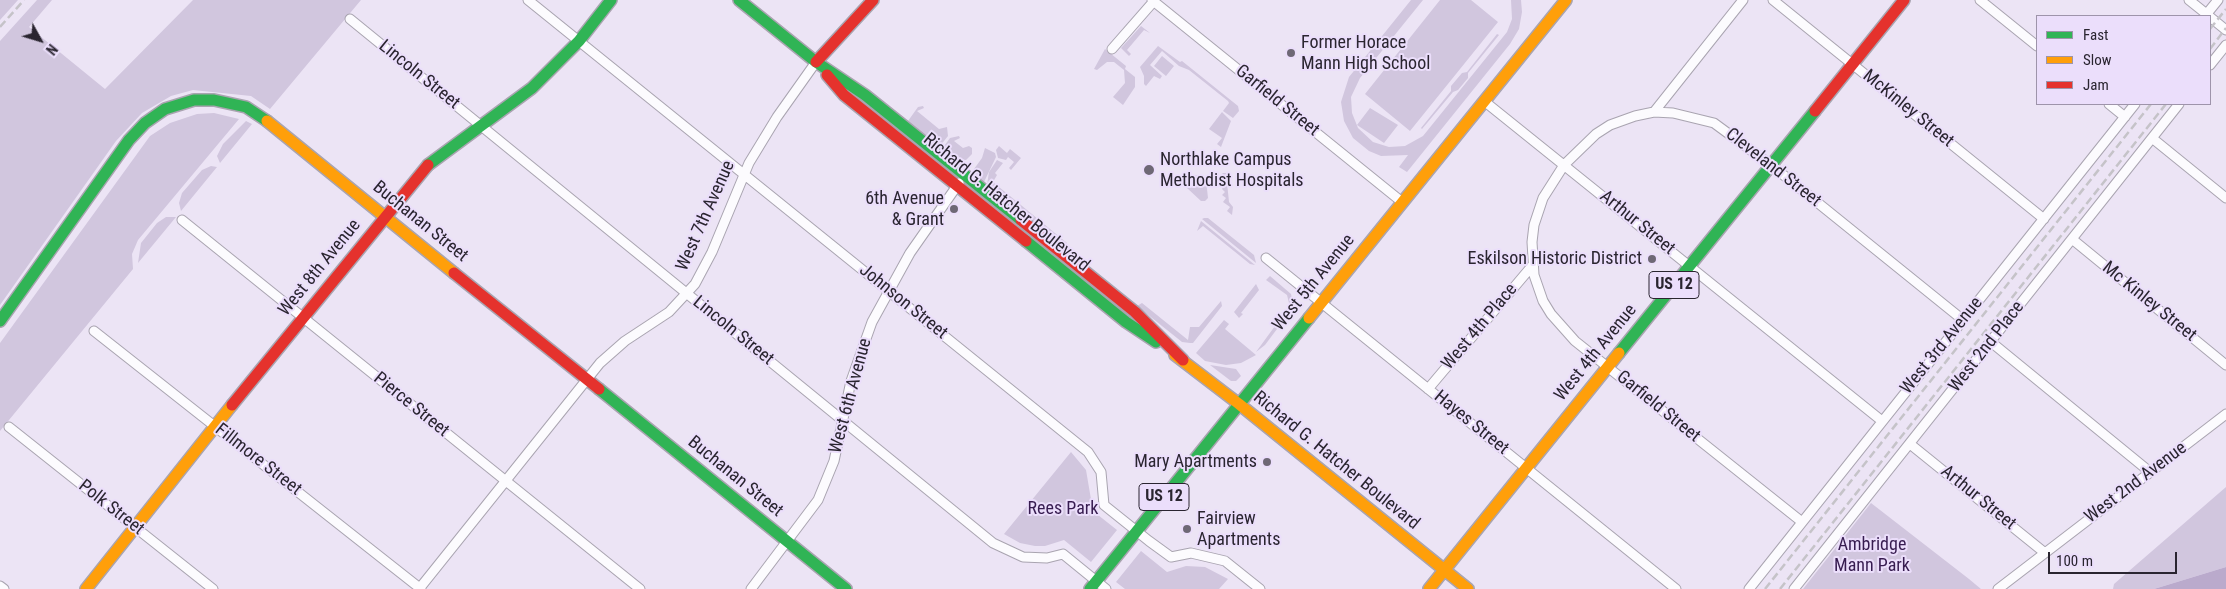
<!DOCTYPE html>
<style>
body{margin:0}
#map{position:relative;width:2226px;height:589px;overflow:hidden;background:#ece4f5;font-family:"Roboto Condensed",sans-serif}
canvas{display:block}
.legend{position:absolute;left:2036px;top:15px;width:175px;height:90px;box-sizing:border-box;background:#ebdefb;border:1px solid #9e94aa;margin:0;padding:6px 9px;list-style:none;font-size:15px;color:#2a2530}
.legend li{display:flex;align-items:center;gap:10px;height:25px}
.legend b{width:25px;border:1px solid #9e94aa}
.north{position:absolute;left:15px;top:15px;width:50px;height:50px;-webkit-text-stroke:4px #ebdefb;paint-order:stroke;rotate:129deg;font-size:14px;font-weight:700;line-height:20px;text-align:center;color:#2a2530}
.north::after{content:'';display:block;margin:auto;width:18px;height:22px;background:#2a2530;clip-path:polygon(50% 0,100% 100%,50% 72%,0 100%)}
.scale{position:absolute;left:2048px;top:552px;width:129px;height:22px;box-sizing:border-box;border:2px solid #2a2530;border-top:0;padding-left:6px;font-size:15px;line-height:18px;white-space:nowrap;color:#2a2530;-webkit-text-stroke:4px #ebdefb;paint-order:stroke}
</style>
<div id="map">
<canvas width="2226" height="589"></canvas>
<ul class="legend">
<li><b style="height:6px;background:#30b455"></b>Fast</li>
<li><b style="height:6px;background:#ff9f0a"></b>Slow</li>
<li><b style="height:6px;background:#e5322d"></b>Jam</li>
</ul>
<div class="north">N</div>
<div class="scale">100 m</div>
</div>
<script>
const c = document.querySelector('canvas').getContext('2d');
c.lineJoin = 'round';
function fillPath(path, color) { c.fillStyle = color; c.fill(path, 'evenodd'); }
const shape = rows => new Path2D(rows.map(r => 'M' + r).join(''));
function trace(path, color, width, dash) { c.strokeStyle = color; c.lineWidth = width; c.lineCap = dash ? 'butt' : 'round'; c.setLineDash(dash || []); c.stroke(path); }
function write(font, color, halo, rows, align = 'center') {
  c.font = font + ' "Roboto Condensed",sans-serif'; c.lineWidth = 4; c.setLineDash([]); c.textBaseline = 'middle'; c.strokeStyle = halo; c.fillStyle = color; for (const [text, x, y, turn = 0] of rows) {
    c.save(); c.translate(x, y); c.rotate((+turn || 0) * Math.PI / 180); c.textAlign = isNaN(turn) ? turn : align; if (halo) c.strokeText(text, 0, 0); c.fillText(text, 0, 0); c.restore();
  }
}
fillPath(shape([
 [0,0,18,0,0,20],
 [37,0,52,0,29,27,105,89,193,0,361,0,270,109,251,96,193,90,171,96,142,113,116,141,0,305,0,41],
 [1411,0,1423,0,1360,78,1351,97,1352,113,1358,128,1373,142,1389,147,1405,146,1423,136,1507,32,1512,19,1511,0,1521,0,1522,12,1519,29,1510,44,1407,172,1399,167,1408,155,1381,156,1369,151,1353,138,1344,121,1341,102,1349,77],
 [1440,0,1471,0,1498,22,1410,131,1365,94],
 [1141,26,1150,33,1144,30,1127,50,1131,54,1129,56,1121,48],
 [1497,34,1499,35,1468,73,1468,78,1458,90,1453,92,1422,129,1421,128,1451,91,1451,86,1462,73,1467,72],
 [1158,46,1180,62,1182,61,1238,106,1239,111,1233,118,1223,111,1229,103,1228,101,1189,70,1179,66,1162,51,1150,65,1162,76,1160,79,1154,76,1146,86,1144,84,1144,76,1140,67],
 [1105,49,1126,66,1125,69,1135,77,1135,87,1123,105,1113,97,1125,83,1124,70,1114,62,1107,62,1097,70,1094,69],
 [1162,56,1174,66,1166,76,1154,66],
 [923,106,924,108,917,111,939,129,947,127,948,136,940,146,908,121,918,107],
 [1370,108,1398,125,1384,143,1357,125],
 [1222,112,1231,121,1221,147,1217,144,1222,138,1209,129],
 [214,113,239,119,138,240,132,254,133,269,0,431,0,343,150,136,170,123,197,114],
 [246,121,252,124,220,163,217,156,223,144],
 [959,136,960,138,954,141,963,148,969,146,972,148,972,154,966,160,955,159,942,149,950,138],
 [999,146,1007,153,1010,149,1021,158,1011,170,1009,168,1014,162,1008,157,1006,160,998,158,996,150],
 [985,148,995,153,996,157,984,182,976,175,974,169,982,158],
 [997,160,1003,163,995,173,997,175,993,182,1067,243,1064,247,1033,222,1032,218,1029,218,987,185,989,172],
 [211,166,217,167,181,211,179,203,182,193,202,170],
 [1223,173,1226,173,1229,202,1233,207,1232,215,1227,211,1230,207,1223,202,1226,198,1222,195,1225,192,1222,189,1224,185,1221,182,1223,178,1220,176],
 [1195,175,1202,176,1206,180,1208,198,1205,201,1201,201,1187,188,1188,179],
 [166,217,176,217,138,263,141,243,157,223],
 [1204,218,1208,218,1254,255,1256,263,1202,219],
 [1201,221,1255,265,1250,264,1203,226,1197,231],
 [1270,276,1291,294,1294,308,1290,307,1287,295,1266,280],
 [1256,284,1259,290,1241,313,1243,314,1239,318,1234,312],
 [1221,301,1222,306,1193,343,1190,343,1182,342,1137,306,1142,303,1188,340,1190,327,1199,327],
 [1283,315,1286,317,1265,345,1256,352],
 [1224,320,1229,324,1225,329,1256,355,1241,363,1226,365,1205,361,1196,353],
 [1210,365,1236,369,1241,376,1236,381,1231,381],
 [1071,452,1086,470,1093,511,1117,530,1091,562,1064,540,1045,546,1035,546,1020,543,1004,534],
 [2226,487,2226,567,2154,589,2113,589,2114,584],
 [1871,503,1969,579,1981,589,1803,589],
 [1141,551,1167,572,1186,566,1205,567,1228,579,1219,589,1125,589,1116,582]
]), '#d1c6de');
fillPath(shape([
 [2226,567,2226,589,2154,589]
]), '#baaacc');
const street = shape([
 [528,0,1088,452,1101,472,1104,505,1149,541,1171,557,1191,553,1225,561,1260,589],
 [1152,0,1402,202],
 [1773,0,2044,219],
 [1980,0,2037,46],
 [2189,0,2209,16],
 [2205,16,2218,0],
 [2210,17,2226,30],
 [350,19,993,543,1023,557,1047,558,1063,554,1106,589],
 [1112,49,1154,1],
 [2210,65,2226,45],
 [1484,101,1882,421],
 [2109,104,2125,117],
 [1654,112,1743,0],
 [2152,138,2226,198],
 [182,220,640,589],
 [2072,239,2226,365],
 [1266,258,1676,589],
 [94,331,421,589],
 [1991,342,2150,472],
 [1428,389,1532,266],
 [9,427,213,589],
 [1910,444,2045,553],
 [1802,522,1575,341,1551,314,1543,301,1534,275,1532,242,1534,225,1543,198,1564,165,1596,134,1610,125,1635,116,1654,112,1673,113,1714,123,1771,165,1963,320],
 [0,586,4,589],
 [419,589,600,363,625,341,669,312,695,284,712,252,749,163,777,117,816,62],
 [751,589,818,500,834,461,851,381,872,322,910,253,959,183],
 [1749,589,2135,104],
 [1794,589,2179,104],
 [1998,589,2226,414]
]);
const fast = shape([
 [739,0,816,62,865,95,1021,220],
 [428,165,532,88,579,41,611,0],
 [1026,241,1126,322,1156,342],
 [0,321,129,140,145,123,165,109,194,100,214,100,246,107,267,121],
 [1619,353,1815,111],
 [599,389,846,589],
 [1090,589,1309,318]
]);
const slow = shape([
 [267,121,454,273],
 [1309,318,1566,0],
 [1175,355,1239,404],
 [1239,404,1468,589],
 [86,589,232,405],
 [1429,589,1619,353]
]);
const jam = shape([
 [816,62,873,0],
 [827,75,844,95,1026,241],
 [1815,111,1904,0],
 [1021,220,1135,312,1183,360],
 [454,273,599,389],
 [232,405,428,165]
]);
trace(street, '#a9a4b0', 11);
trace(fast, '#a9a4b0', 14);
trace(slow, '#a9a4b0', 14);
trace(jam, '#a9a4b0', 14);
trace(street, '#fcfbfe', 9);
trace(fast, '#30b455', 11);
trace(slow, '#ff9f0a', 11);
trace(jam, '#e5322d', 11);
trace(shape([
 [0,27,24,0],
 [2210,29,2226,9],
 [2210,49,2226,28],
 [1765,589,2151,104],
 [1780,589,2166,104]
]), '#c5c3c8', 2.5, [8, 4]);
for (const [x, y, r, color] of [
 [1291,53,5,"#6e6875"],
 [1149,170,6,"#6e6875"],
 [954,209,5,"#6e6875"],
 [1652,259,5,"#6e6875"],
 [1267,462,5,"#6e6875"],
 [1187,529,5,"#6e6875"]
]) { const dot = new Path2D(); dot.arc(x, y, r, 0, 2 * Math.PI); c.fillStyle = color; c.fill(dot); trace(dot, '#ebdefb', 2); }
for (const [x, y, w] of [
 [1674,285,50],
 [1164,497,50]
]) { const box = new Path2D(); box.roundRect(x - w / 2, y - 13.5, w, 27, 4); c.fillStyle = '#ebdefb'; c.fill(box); trace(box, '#2a2530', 1); }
write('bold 16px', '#2a2530', null, [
 ["US 12",1674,285],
 ["US 12",1164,497]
]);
write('18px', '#2a2530', '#ebdefb', [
 ["Former Horace",1301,43],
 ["Mann High School",1301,64],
 ["Northlake Campus",1160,160],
 ["Methodist Hospitals",1160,181],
 ["6th Avenue",944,199,"right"],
 ["& Grant",944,220,"right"],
 ["Eskilson Historic District",1642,259,"right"],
 ["Mary Apartments",1257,462,"right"],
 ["Fairview",1197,519],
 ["Apartments",1197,540]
], 'left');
write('18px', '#2a2530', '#ebdefb', [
 ["Lincoln Street",419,75,39],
 ["Garfield Street",1277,101,39],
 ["McKinley Street",1908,109,39],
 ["Cleveland Street",1773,168,38],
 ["Richard G. Hatcher Boulevard",1006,203,39],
 ["West 7th Avenue",706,216,-66],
 ["Buchanan Street",420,222,39],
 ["Arthur Street",1637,223,39],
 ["West 8th Avenue",320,268,-51],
 ["West 5th Avenue",1314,283,-51],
 ["Johnson Street",903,302,39],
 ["Mc Kinley Street",2149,302,39],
 ["West 4th Place",1480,327,-50],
 ["Lincoln Street",733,331,39],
 ["West 3rd Avenue",1942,346,-51],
 ["West 2nd Place",1987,347,-52],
 ["West 4th Avenue",1596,353,-51],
 ["West 6th Avenue",851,396,-75],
 ["Pierce Street",411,405,39],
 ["Garfield Street",1658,407,39],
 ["Hayes Street",1471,423,39],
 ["Fillmore Street",258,460,38],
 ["Richard G. Hatcher Boulevard",1336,461,39],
 ["Buchanan Street",735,477,39],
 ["West 2nd Avenue",2136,483,-37],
 ["Arthur Street",1978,498,39],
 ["Polk Street",111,508,38]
]);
write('18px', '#371c50', '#ebdefb', [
 ["Rees Park",1063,509],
 ["Ambridge",1872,545],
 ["Mann Park",1872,566]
]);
</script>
